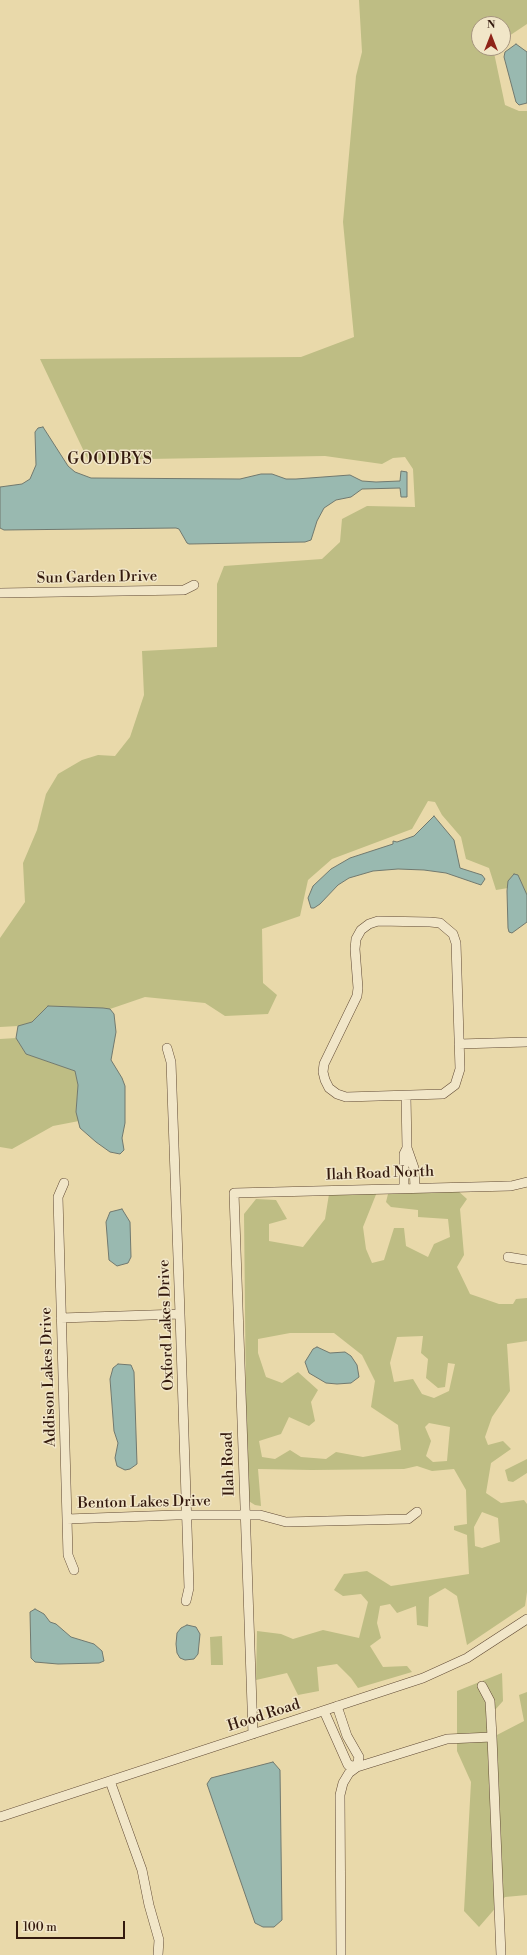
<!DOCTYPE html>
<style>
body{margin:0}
#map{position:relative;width:527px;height:1955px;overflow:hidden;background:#e9d9aa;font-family:"Libre Bodoni",serif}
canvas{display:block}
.north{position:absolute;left:471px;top:16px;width:40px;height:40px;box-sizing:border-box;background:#f1e6c8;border:1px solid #a5947e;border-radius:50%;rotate:0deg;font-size:11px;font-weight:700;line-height:16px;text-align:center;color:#341a0e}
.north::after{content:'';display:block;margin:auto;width:14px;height:18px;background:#8f2418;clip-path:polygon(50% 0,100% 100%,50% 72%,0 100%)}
.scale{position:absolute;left:16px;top:1921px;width:109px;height:18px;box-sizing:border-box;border:2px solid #341a0e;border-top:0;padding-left:5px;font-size:12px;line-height:14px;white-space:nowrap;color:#341a0e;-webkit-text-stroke:3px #f1e6c8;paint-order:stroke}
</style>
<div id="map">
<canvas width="527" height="1955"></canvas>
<div class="north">N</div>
<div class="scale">100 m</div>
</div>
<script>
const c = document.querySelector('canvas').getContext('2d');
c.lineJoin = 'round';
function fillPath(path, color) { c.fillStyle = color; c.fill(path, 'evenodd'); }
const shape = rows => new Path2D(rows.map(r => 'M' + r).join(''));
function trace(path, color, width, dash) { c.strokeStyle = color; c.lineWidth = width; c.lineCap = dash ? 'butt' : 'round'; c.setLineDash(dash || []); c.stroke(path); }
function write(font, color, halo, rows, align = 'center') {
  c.font = font + ' "Libre Bodoni",serif'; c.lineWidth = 3; c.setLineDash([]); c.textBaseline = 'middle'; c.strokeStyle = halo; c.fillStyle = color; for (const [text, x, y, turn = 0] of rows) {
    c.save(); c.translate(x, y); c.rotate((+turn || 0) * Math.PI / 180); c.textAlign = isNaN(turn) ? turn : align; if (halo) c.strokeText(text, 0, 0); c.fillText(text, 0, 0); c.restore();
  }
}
fillPath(shape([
 [359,0,527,0,527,24,503,40,503,24,479,24,479,48,493,48,505,105,519,111,527,111,527,895,518,875,508,881,508,888,496,890,489,868,466,859,461,837,442,815,435,802,428,801,412,829,332,859,308,880,300,916,262,929,263,983,277,995,268,1014,225,1016,205,1003,145,997,110,1009,48,1006,32,1022,18,1026,0,1027,0,938,25,902,23,863,37,830,46,794,58,774,82,760,98,755,115,756,130,737,144,695,142,651,217,647,217,584,224,566,322,559,340,542,342,519,367,506,415,507,413,469,405,457,393,458,382,464,325,456,88,460,40,359,301,357,354,337,343,222,356,76,362,52],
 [16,1038,26,1054,75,1071,78,1085,76,1112,79,1121,53,1126,12,1149,0,1147,0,1039],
 [389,1190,457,1190,467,1199,460,1209,464,1255,457,1267,470,1294,499,1304,513,1304,516,1299,527,1298,527,1341,507,1344,510,1391,492,1417,485,1437,488,1445,503,1441,511,1449,491,1463,486,1493,501,1503,524,1500,527,1504,527,1592,525,1606,467,1645,457,1596,445,1588,429,1597,428,1627,417,1625,416,1606,397,1613,390,1604,380,1606,377,1623,381,1638,370,1646,383,1667,407,1666,412,1672,358,1688,351,1678,337,1664,317,1667,319,1691,298,1695,287,1673,256,1680,257,1631,281,1634,293,1639,323,1630,359,1638,368,1602,361,1594,343,1596,334,1590,344,1574,367,1571,391,1586,469,1574,467,1535,454,1530,454,1526,467,1524,466,1490,454,1469,432,1471,417,1466,404,1469,312,1470,258,1469,261,1506,255,1505,247,1500,244,1214,256,1199,276,1200,287,1219,269,1224,269,1241,303,1247,325,1219,329,1194,377,1192,363,1227,366,1249,372,1263,384,1260,394,1228,404,1228,406,1246,428,1257,434,1244,450,1237,448,1219,418,1217,418,1210,391,1207,386,1202],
 [290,1333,334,1333,362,1355,375,1381,371,1407,398,1425,401,1450,363,1457,336,1452,326,1459,301,1457,290,1450,275,1459,262,1457,259,1441,281,1434,289,1417,309,1426,315,1421,311,1402,318,1390,298,1372,282,1383,266,1377,258,1353,258,1339],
 [423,1336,421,1353,428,1359,426,1378,438,1388,445,1387,448,1363,455,1364,449,1391,434,1398,422,1394,413,1379,394,1382,390,1363,397,1337],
 [429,1423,450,1427,447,1461,433,1462,426,1456,431,1441,425,1427],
 [482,1512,498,1518,500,1542,482,1548,475,1546,474,1527],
 [527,1459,527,1473,513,1482,508,1481,505,1470],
 [222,1636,223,1665,211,1665,210,1637],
 [502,1673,503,1701,486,1720,495,1736,524,1721,519,1695,527,1692,527,1895,505,1897,479,1927,464,1911,471,1782,457,1751,457,1691]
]), '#bebd84');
const water = shape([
 [516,44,527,52,527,103,519,105,516,102,504,57,505,52,516,44],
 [43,427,68,466,75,472,91,478,240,479,261,474,272,474,286,479,296,479,350,475,362,481,376,482,400,481,401,471,407,472,407,497,401,497,400,488,362,489,351,497,336,500,324,508,317,521,311,540,305,542,189,544,187,543,179,529,176,528,4,530,0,528,0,487,22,484,30,479,36,465,35,432,38,428,43,427],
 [434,816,454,840,460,868,482,875,485,879,481,885,446,873,424,870,398,869,373,871,349,878,338,885,320,904,314,908,311,908,308,898,313,886,331,869,350,858,393,844,393,841,397,842,414,836,434,816],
 [514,874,518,875,527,895,527,922,512,933,509,932,508,928,507,891,508,881,514,874],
 [48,1006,103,1008,110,1009,114,1014,116,1032,111,1060,122,1078,125,1086,125,1123,122,1138,124,1150,120,1154,110,1152,96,1142,80,1128,76,1112,78,1085,75,1071,26,1054,16,1038,18,1026,32,1022,48,1006],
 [122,1209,130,1222,131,1257,128,1263,117,1266,109,1260,106,1222,110,1212,122,1209],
 [317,1347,330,1353,345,1352,351,1356,357,1365,359,1377,351,1383,337,1384,326,1383,309,1373,305,1362,313,1349,317,1347],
 [118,1364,131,1365,134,1372,137,1464,130,1469,125,1470,117,1466,115,1458,118,1443,114,1431,110,1379,113,1368,118,1364],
 [35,1609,44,1614,50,1622,56,1624,71,1637,94,1644,102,1651,104,1661,99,1663,58,1664,35,1662,31,1658,30,1612,35,1609],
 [187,1625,196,1627,200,1634,198,1654,194,1659,185,1660,180,1658,177,1653,176,1644,177,1633,181,1628,187,1625],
 [273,1762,280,1770,282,1920,274,1927,263,1927,255,1923,207,1784,211,1778,273,1762]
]);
fillPath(water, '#99b9b0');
trace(water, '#71796f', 1);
const minor = shape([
 [0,593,184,590,194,585],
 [378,921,430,922,440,923,453,934,456,943,460,1069,455,1085,443,1094,346,1097,337,1094,329,1088,325,1080,323,1072,324,1064,357,996,358,988,355,949,356,939,361,930,369,924,378,921],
 [459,1044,527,1042],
 [167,1048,171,1062,180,1314,189,1588,186,1601],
 [406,1096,407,1148,414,1168,415,1187],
 [64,1183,58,1197,68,1555,74,1570],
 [404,1187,404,1154,407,1148],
 [508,1257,527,1260],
 [61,1318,180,1314],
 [67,1519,176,1515,260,1515,286,1522,408,1519,417,1512],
 [482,1686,490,1701,492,1737],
 [324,1711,348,1765,357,1767,359,1757,347,1736,337,1706],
 [253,1734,234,1193,511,1186,527,1182],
 [110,1781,142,1870,149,1905,159,1940,158,1955],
 [0,1817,423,1678,467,1658,527,1619],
 [341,1955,340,1795,343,1783,349,1773,357,1767,447,1739,492,1737,501,1955]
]);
trace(minor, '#614a35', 10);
trace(minor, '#f1e6c8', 9);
write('15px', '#341a0e', '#f1e6c8', [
 ["Sun Garden Drive",97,578,-1],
 ["Ilah Road North",380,1174,-2],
 ["Oxford Lakes Drive",167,1325,-92],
 ["Addison Lakes Drive",49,1377,-92],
 ["Ilah Road",229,1464,-92],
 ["Benton Lakes Drive",144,1503,-1],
 ["Hood Road",264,1716,-18]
]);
c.letterSpacing = '1px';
write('16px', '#341a0e', '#f1e6c8', [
 ["GOODBYS",110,460]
]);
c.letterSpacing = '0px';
</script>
